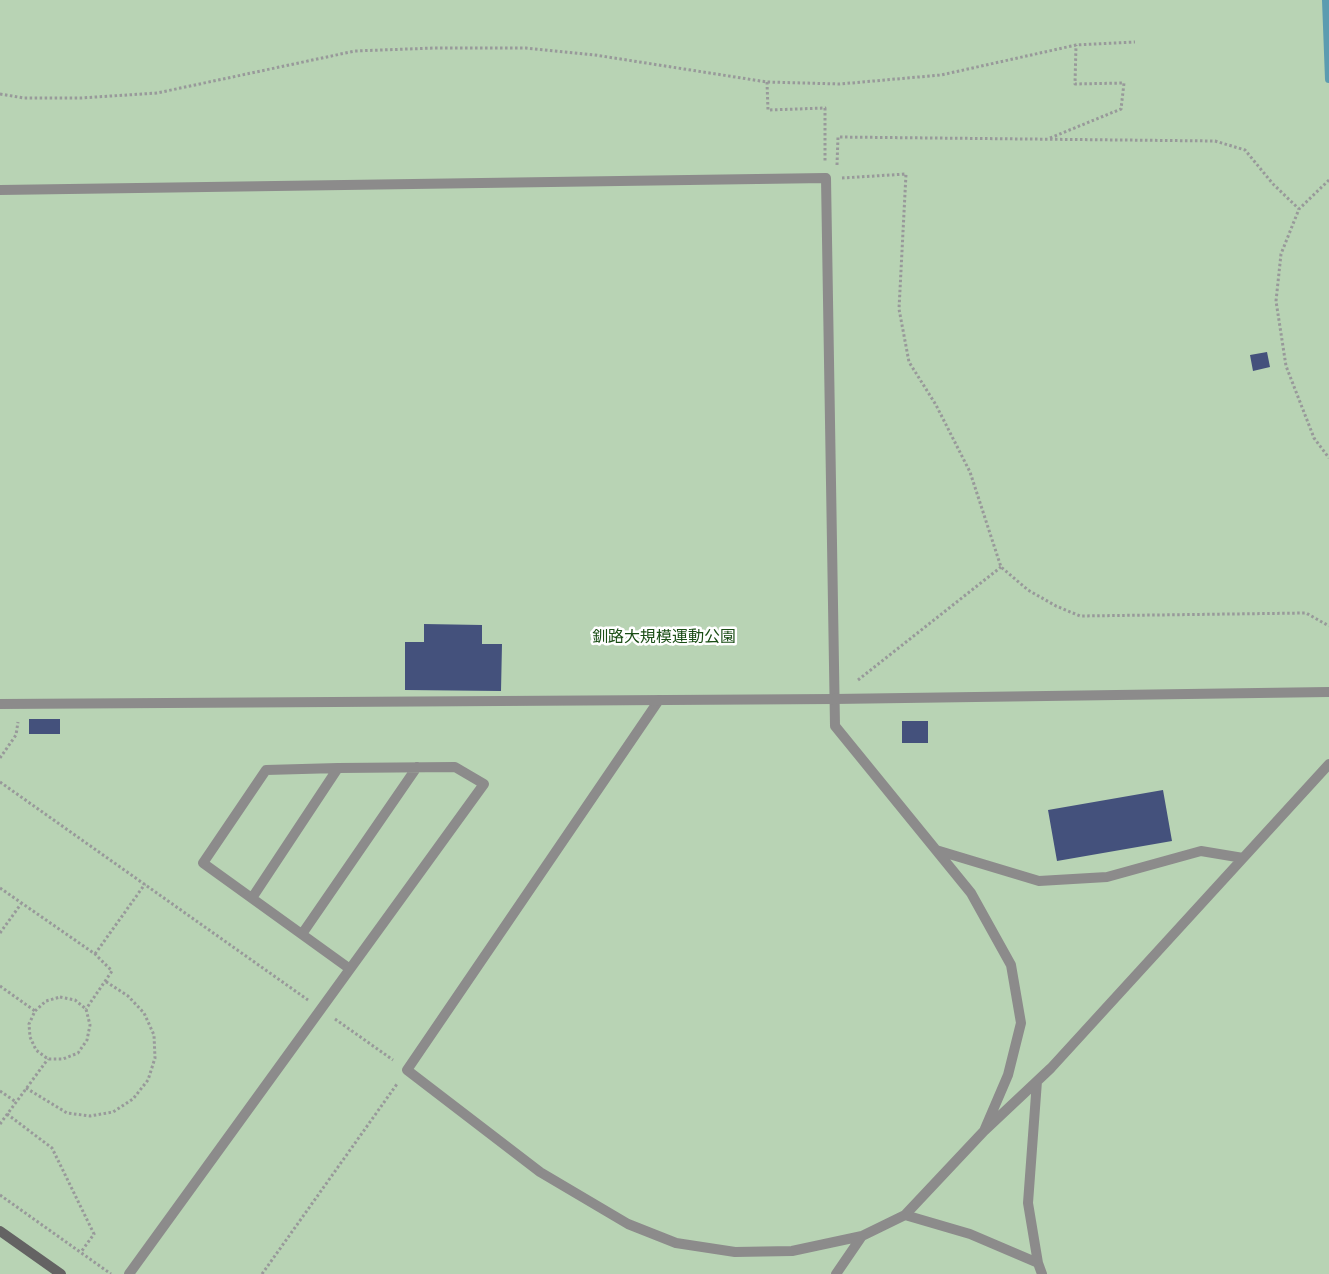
<!DOCTYPE html>
<meta charset="utf-8">
<style>
body{margin:0}
canvas{display:block;background:#dfe0e2}
</style>
<canvas width="1329" height="1274"></canvas>
<script>
const c = document.querySelector('canvas').getContext('2d');
c.lineJoin = 'round';
function fillPath(path, color) { c.fillStyle = color; c.fill(path, 'evenodd'); }
const shape = rows => new Path2D(rows.map(r => 'M' + r).join(''));
function trace(path, color, width, dash) { c.strokeStyle = color; c.lineWidth = width; c.lineCap = dash ? 'butt' : 'round'; c.setLineDash(dash || []); c.stroke(path); }
function write(font, color, halo, rows, align = 'center') {
  c.font = font + ' "Exo 2","Noto Sans JP",sans-serif'; c.lineWidth = 5; c.setLineDash([]); c.textBaseline = 'middle'; c.strokeStyle = halo; c.fillStyle = color; for (const [text, x, y, turn = 0] of rows) {
    c.save(); c.translate(x, y); c.rotate((+turn || 0) * Math.PI / 180); c.textAlign = isNaN(turn) ? turn : align; if (halo) c.strokeText(text, 0, 0); c.fillText(text, 0, 0); c.restore();
  }
}
fillPath(shape([
 [0,0,1329,0,1329,1274,0,1274]
]), '#b8d3b4');
trace(shape([
 [1326,0,1329,79]
]), '#5c9cb0', 8);
fillPath(shape([
 [1267,352,1270,367,1253,371,1250,355],
 [424,624,482,625,482,644,502,644,501,691,405,690,405,642,424,642],
 [29,719,60,719,60,734,29,734],
 [902,721,928,721,928,743,902,743],
 [1163,790,1172,841,1057,861,1048,810]
]), '#44517c');
trace(shape([
 [767,82,768,110,825,108,825,161],
 [0,94,24,98,81,98,157,93,355,51,435,48,526,48,595,55,767,82,840,84,941,75,1076,45,1135,42],
 [1050,138,1121,109,1124,83,1075,84,1076,45],
 [837,165,838,137,1215,141,1245,150,1273,184,1299,209],
 [842,178,906,174,899,309,909,362,936,405,970,472,1001,567,1028,590,1056,606,1080,616,1306,613,1329,626],
 [1329,180,1299,209,1281,254,1276,301,1286,366,1314,438,1329,458],
 [858,680,1001,567],
 [0,758,16,735,18,722],
 [0,782,308,1000],
 [0,888,95,954,112,971,86,1009],
 [0,933,21,904],
 [95,954,145,884],
 [0,986,35,1011],
 [60,997,75,1000,86,1009,90,1025,87,1040,78,1053,63,1059,48,1059,36,1050,30,1037,29,1024,35,1011,46,1001,60,997],
 [335,1019,393,1060],
 [26,1088,67,1113,90,1116,113,1112,133,1099,148,1080,155,1058,154,1035,144,1013,128,996,105,981],
 [0,1091,16,1102],
 [7,1114,52,1148,94,1234,81,1252],
 [0,1124,48,1059],
 [0,1195,111,1274],
 [262,1274,397,1084]
]), '#98999a', 3, [2.5, 2.5]);
trace(shape([
 [0,190,826,178,835,726,971,893,1011,965,1021,1023,1008,1075,984,1131],
 [659,700,407,1070,540,1172,628,1224,676,1243,735,1252,792,1251,862,1236],
 [338,768,266,770,203,863,350,969],
 [936,850,1039,881,1107,877,1201,851,1243,858],
 [302,934,417,767],
 [1037,1081,1028,1203,1038,1263,1042,1274],
 [905,1215,970,1234,1038,1263],
 [129,1274,484,784,455,767,338,768,252,898],
 [836,1274,862,1236,905,1215,984,1131,1051,1068,1329,764]
]), '#8c8b8b', 10);
trace(shape([
 [0,704,834,699,1329,692]
]), '#8c8b8b', 10);
trace(shape([
 [0,1231,61,1274]
]), '#646363', 10);
write('16px', '#1a4d15', '#fff', [
 ["釧路大規模運動公園",664,637]
]);
</script>
